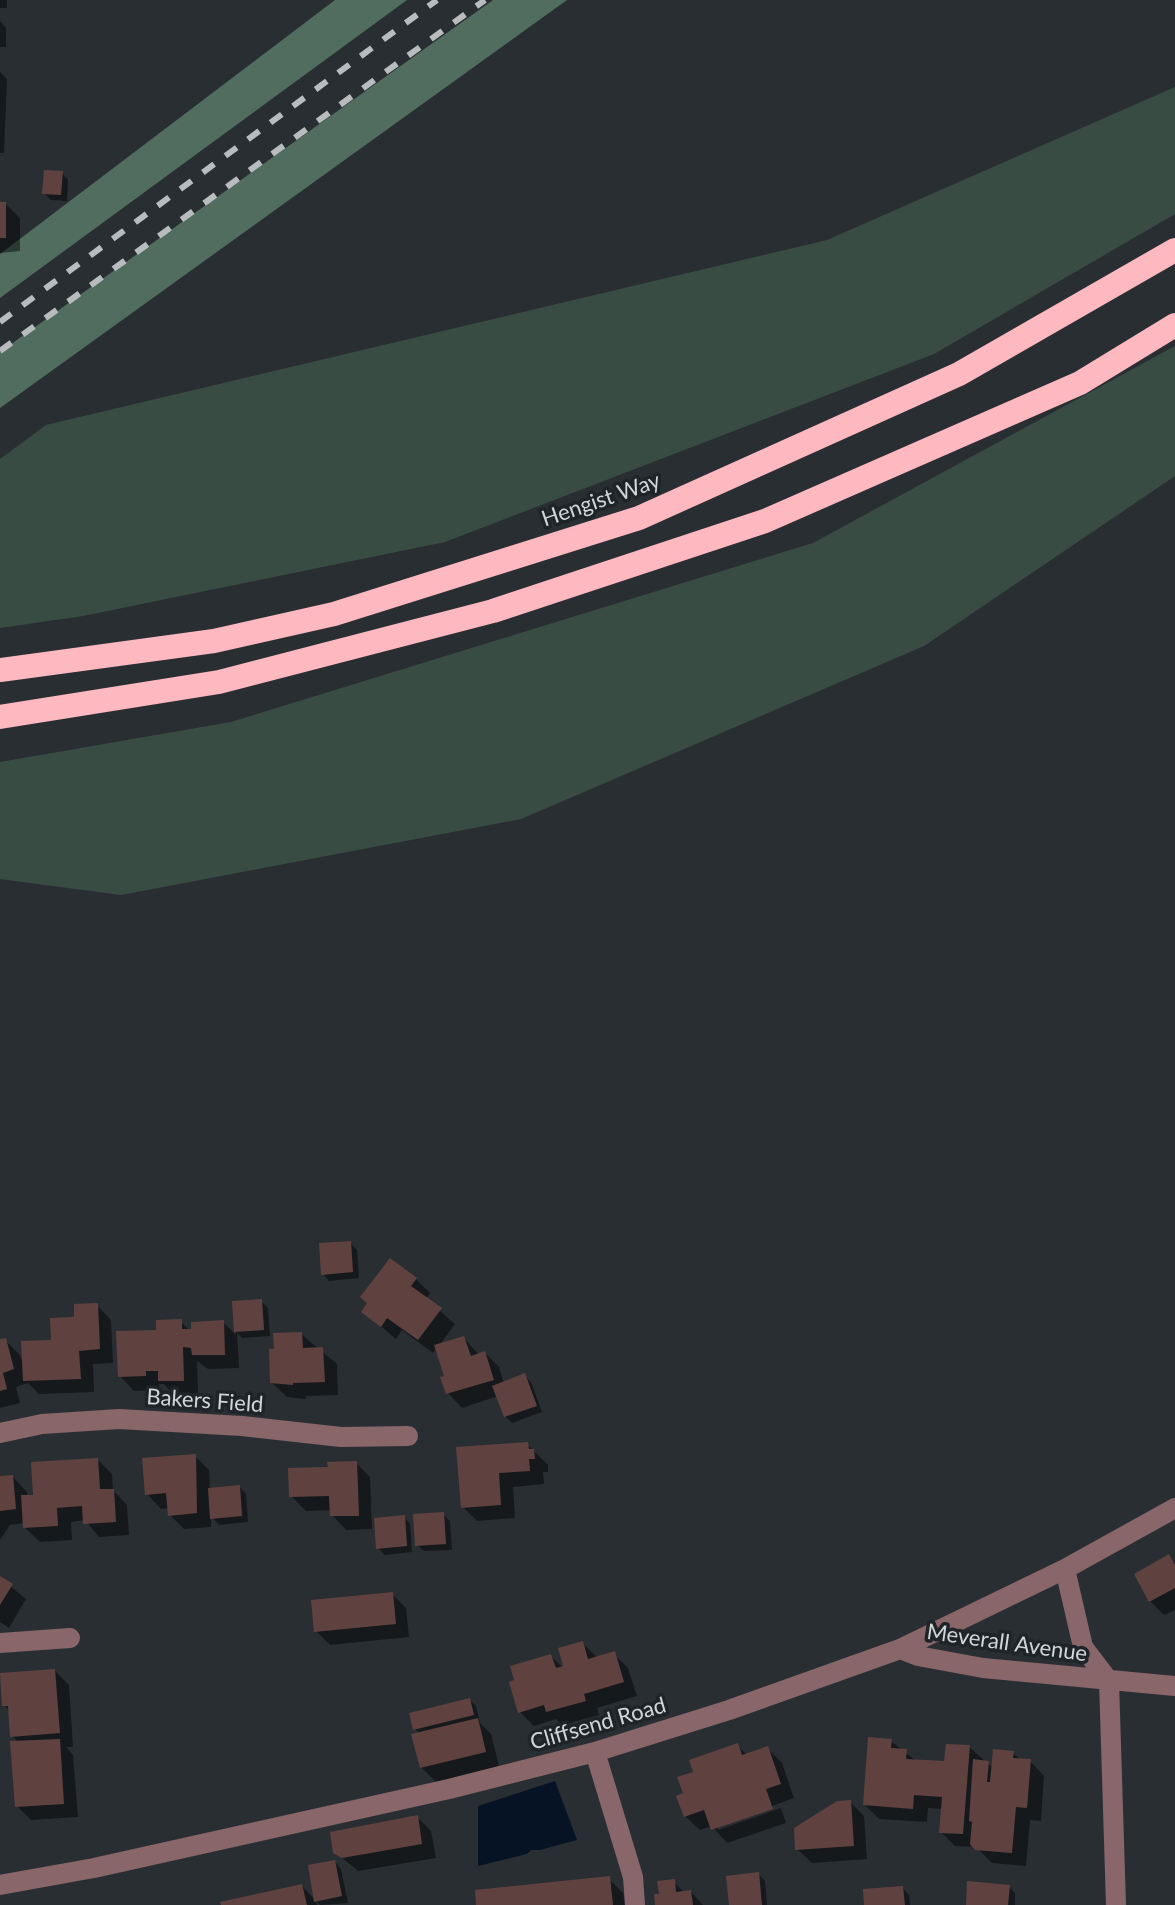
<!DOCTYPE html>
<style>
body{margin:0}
canvas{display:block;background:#292e33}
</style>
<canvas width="1175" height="1905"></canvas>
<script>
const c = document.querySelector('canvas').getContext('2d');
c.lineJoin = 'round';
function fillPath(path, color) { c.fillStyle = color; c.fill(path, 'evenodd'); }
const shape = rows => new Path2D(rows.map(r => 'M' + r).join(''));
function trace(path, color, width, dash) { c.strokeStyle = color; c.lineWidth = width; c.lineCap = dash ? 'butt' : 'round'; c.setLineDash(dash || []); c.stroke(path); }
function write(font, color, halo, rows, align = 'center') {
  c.font = font + ' Lato,sans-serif'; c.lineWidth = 7; c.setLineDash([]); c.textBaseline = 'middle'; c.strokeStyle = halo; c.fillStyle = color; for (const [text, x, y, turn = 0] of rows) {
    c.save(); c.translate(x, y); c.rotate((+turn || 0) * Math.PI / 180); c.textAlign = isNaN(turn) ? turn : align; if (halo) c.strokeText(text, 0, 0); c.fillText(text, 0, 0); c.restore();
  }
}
fillPath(shape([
 [1175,87,1175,214,934,354,445,542,83,616,0,628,0,459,46,425,827,240],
 [1175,346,1175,476,924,646,521,819,121,895,0,879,0,762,231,722,813,543]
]), '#394c43');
fillPath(shape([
 [335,0,407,0,0,298,0,254],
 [493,0,567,0,0,408,0,352]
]), '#506d5f');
fillPath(shape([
 [555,1781,577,1840,540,1850,531,1850,527,1854,478,1866,478,1806]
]), '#061325');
fillPath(shape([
 [0,0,7,0,7,8,0,8],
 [0,21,6,28,6,47,0,47],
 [0,72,7,79,4,153,0,153],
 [62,173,68,180,67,201,51,200,44,193],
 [0,204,6,204,20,218,20,251,0,253],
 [350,1243,357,1250,359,1278,329,1281,323,1274],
 [416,1279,430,1293,426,1299,455,1324,438,1347,464,1338,479,1355,485,1353,499,1367,504,1383,525,1376,531,1382,542,1412,512,1423,505,1416,498,1396,462,1408,448,1393,446,1377,437,1347,433,1353,402,1330,396,1339,363,1311],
 [261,1301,268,1308,270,1336,242,1338,237,1333,239,1368,208,1369,197,1361,198,1394,174,1395,164,1384,159,1384,160,1390,134,1391,120,1376,158,1332,181,1322,190,1331,223,1322,236,1335,234,1303],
 [97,1305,111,1320,113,1363,93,1364,94,1392,39,1394,28,1383,16,1387,20,1403,0,1408,0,1342,5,1340,19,1354,24,1365,76,1319],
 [301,1334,337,1364,338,1395,306,1396,306,1399,287,1397,272,1383],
 [527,1444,548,1465,548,1472,543,1472,544,1484,513,1487,515,1518,477,1521,463,1507],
 [195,1456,209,1470,210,1489,240,1487,246,1494,248,1522,219,1525,211,1516,211,1527,184,1529,170,1515,169,1508,161,1509,147,1494],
 [98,1460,112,1474,113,1490,127,1505,129,1535,99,1537,85,1520,71,1522,72,1540,40,1542,25,1528,25,1523,10,1525,0,1540,0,1478,13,1477,27,1492,27,1497,35,1497],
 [356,1463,370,1477,372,1529,346,1530,332,1515,331,1510,306,1511,291,1496,330,1469],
 [443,1514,450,1521,452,1550,424,1551,417,1545],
 [404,1517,410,1524,412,1552,385,1555,378,1548],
 [1169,1557,1175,1563,1175,1610,1164,1615,1150,1601],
 [0,1578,26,1599,9,1628,0,1622],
 [392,1594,406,1608,409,1637,330,1645,316,1631],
 [582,1643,598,1658,614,1654,628,1668,637,1696,597,1708,599,1715,562,1725,556,1719,534,1726,520,1712,551,1656,567,1672],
 [55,1671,69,1685,73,1747,66,1747,73,1755,78,1817,31,1820,17,1806,19,1743,12,1736,10,1711,4,1705],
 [470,1700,476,1706,480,1723,491,1734,499,1766,436,1782,421,1767,420,1734,415,1729],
 [891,1741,916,1761,946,1763,969,1747,993,1768,1013,1753,1021,1760,1030,1761,1044,1776,1041,1821,1030,1820,1026,1866,992,1863,976,1847,955,1846,941,1832,943,1809,928,1808,927,1822,879,1819,865,1805],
 [737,1745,747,1755,768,1749,782,1763,794,1798,718,1826,718,1830,781,1808,786,1823,727,1843,712,1826,700,1830,685,1816,685,1794,695,1773],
 [850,1802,864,1816,867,1859,812,1863,797,1849],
 [417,1817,431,1831,436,1858,358,1871,335,1852],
 [335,1862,341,1869,348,1903,320,1905,316,1901,317,1905,223,1905,302,1886,316,1901],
 [758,1874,765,1881,767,1905,731,1905],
 [609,1879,623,1893,625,1905,478,1905],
 [674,1882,685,1893,691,1892,703,1905,657,1905,661,1895],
 [1009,1887,1015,1893,1015,1905,968,1905],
 [903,1888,909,1895,910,1905,866,1905]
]), '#0007');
fillPath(shape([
 [44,170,63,171,61,195,42,194],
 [0,202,6,202,6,238,0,238],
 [351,1241,353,1272,321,1275,319,1243],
 [390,1258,417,1278,411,1286,442,1308,418,1340,387,1318,381,1327,361,1312,367,1303,360,1297],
 [262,1299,264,1330,234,1332,232,1301],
 [98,1303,100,1349,79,1351,81,1379,23,1381,21,1341,51,1340,50,1318,74,1317,74,1304],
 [182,1319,182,1329,191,1329,191,1322,224,1320,225,1355,192,1355,191,1348,183,1347,184,1381,158,1381,158,1371,146,1371,146,1376,118,1377,116,1331,156,1330,156,1320],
 [302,1332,303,1348,323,1347,325,1382,293,1383,293,1385,270,1383,269,1349,274,1349,273,1333],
 [464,1336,471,1356,485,1351,494,1380,446,1394,440,1377,444,1376,434,1345],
 [6,1338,14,1369,3,1373,7,1389,0,1391,0,1339],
 [525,1373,537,1406,504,1417,492,1386],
 [528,1442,529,1449,534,1449,535,1459,529,1459,530,1471,499,1473,501,1505,461,1508,456,1447],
 [196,1454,197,1513,168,1516,166,1493,145,1495,142,1458],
 [98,1458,100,1489,114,1489,116,1522,83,1524,82,1506,69,1507,57,1508,58,1526,23,1528,21,1495,33,1495,31,1462],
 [357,1461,359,1516,330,1516,329,1496,289,1497,288,1468,328,1467,327,1462],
 [13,1475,16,1509,0,1511,0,1476],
 [240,1485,242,1516,210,1519,208,1488],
 [444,1512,446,1544,415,1546,413,1514],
 [405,1515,407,1546,376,1549,374,1518],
 [1169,1554,1175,1565,1175,1588,1149,1602,1134,1574],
 [0,1576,13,1584,0,1605],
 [393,1592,396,1624,314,1632,311,1600],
 [583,1641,588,1659,615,1651,624,1682,584,1694,586,1701,546,1712,544,1705,518,1713,509,1682,514,1680,510,1666,551,1654,556,1668,563,1666,558,1648],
 [55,1669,60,1733,10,1737,8,1706,2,1706,0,1673],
 [470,1698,474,1715,413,1730,409,1713],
 [478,1718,486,1752,420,1768,411,1734],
 [868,1737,892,1739,891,1748,907,1749,906,1759,944,1761,946,1744,970,1745,963,1834,939,1833,942,1797,914,1795,913,1809,863,1805],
 [60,1739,64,1804,15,1807,10,1741],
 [738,1743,742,1755,768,1746,781,1784,766,1789,773,1809,711,1830,704,1810,684,1817,676,1796,683,1793,677,1777,693,1772,689,1760],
 [993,1749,1014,1751,1013,1758,1031,1759,1027,1808,1016,1807,1012,1853,975,1850,970,1844,972,1822,969,1821,973,1759,989,1761,987,1782,990,1782],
 [851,1800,854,1846,795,1850,794,1828,837,1801],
 [418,1815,422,1844,342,1858,333,1853,330,1832],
 [335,1860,342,1896,314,1902,308,1865],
 [759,1872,762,1905,729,1905,726,1876],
 [610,1876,613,1905,476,1905,475,1890],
 [675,1879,676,1892,691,1890,693,1905,655,1905,654,1894,659,1894,657,1881],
 [967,1881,1010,1885,1008,1905,966,1905],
 [302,1884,307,1905,221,1905,220,1902],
 [903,1886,905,1905,864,1905,863,1889]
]), '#5f423f');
trace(shape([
 [0,1433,42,1424,119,1419,242,1426,341,1437,408,1436],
 [1065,1569,1083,1647,1109,1681,1116,1905],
 [0,1643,70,1638],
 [900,1649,918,1656,983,1668,1175,1686],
 [595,1752,633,1877,635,1905],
 [0,1885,94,1868,449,1789,595,1752,729,1710,900,1649,1065,1569,1175,1508]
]), '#89666a', 20);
trace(shape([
 [0,670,214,641,334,614,639,518,959,374,1175,250],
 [0,717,219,682,493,611,765,521,1080,383,1175,325]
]), '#fdb8c0', 24);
trace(shape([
 [0,322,437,0],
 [0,351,485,0]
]), '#b8bcbf', 6, [14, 14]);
write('22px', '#d3d6d9', '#1f2429', [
 ["Hengist Way",601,500,-19],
 ["Bakers Field",205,1401,4],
 ["Meverall Avenue",1007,1643,8],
 ["Cliffsend Road",598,1724,-16]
]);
</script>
